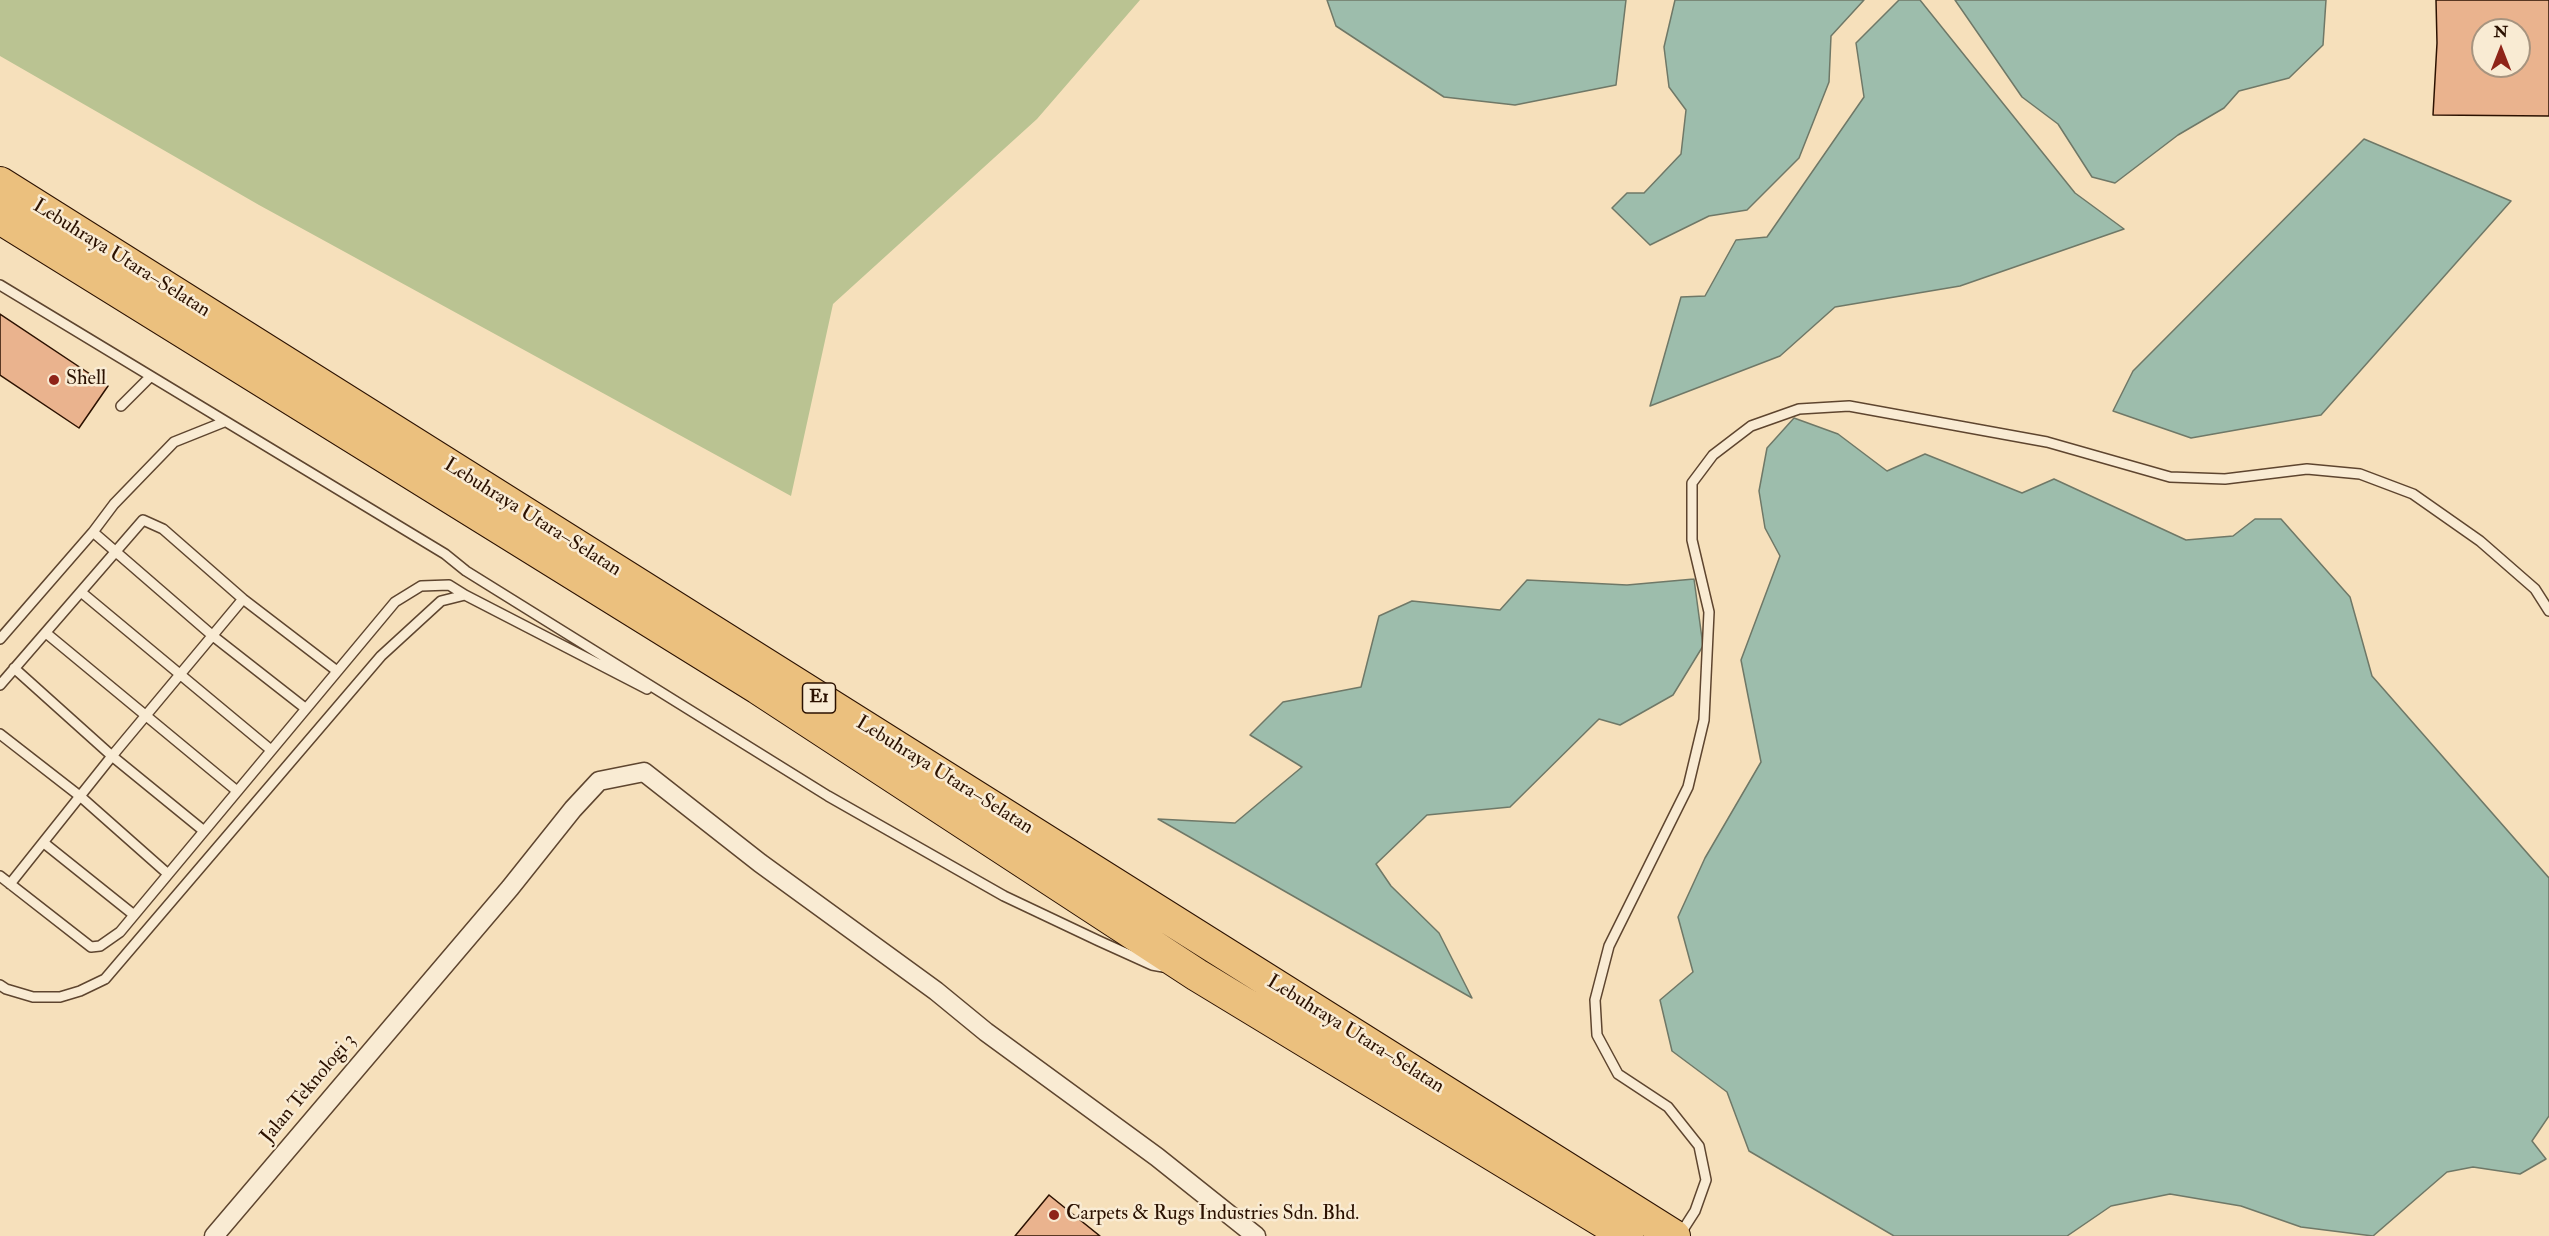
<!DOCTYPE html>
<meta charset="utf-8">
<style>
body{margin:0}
#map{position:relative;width:2549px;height:1236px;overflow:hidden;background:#f6e0bb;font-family:"IM FELL Double Pica",serif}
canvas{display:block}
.north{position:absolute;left:2471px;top:18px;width:60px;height:60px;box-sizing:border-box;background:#f9ebd3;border:2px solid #a7947f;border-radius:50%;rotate:0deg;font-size:16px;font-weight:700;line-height:24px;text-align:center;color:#2b1100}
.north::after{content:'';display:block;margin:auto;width:21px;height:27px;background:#8f2418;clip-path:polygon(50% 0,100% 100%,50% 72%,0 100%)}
</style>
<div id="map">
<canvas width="2549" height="1236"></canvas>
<div class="north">N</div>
</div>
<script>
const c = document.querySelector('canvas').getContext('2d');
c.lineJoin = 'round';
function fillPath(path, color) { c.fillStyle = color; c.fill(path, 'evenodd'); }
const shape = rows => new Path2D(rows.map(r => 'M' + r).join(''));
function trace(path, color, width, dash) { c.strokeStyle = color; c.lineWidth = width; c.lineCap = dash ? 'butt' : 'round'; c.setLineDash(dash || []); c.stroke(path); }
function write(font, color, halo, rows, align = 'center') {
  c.font = font + ' "IM FELL Double Pica",serif'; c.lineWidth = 5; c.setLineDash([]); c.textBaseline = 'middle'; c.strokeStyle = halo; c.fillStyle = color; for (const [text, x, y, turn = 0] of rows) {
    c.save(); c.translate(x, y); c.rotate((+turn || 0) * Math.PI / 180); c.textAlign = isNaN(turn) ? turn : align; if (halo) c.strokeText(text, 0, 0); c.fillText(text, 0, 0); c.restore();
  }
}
fillPath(shape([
 [0,0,1140,0,1037,119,833,304,791,496,259,205,0,56]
]), '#bac392');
const water = shape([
 [1327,0,1626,0,1616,85,1515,105,1444,97,1336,26,1327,0],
 [1675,0,1864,0,1831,36,1829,82,1799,158,1747,210,1709,216,1650,245,1612,208,1627,193,1644,193,1681,154,1686,110,1669,87,1664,47,1675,0],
 [1899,0,1920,0,2075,193,2124,229,1960,286,1835,307,1780,356,1650,406,1681,297,1705,296,1736,240,1767,237,1864,97,1856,43,1899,0],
 [1955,0,2326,0,2323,45,2289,78,2239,91,2224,108,2178,135,2115,183,2092,177,2058,124,2022,97,1955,0],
 [2364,139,2511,201,2321,415,2191,438,2113,411,2133,371,2364,139],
 [1794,418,1838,434,1887,471,1925,454,2022,493,2054,479,2186,540,2233,536,2255,519,2281,519,2350,597,2372,676,2549,878,2549,1116,2532,1141,2546,1159,2520,1174,2473,1167,2447,1172,2373,1236,2301,1227,2241,1206,2170,1194,2111,1206,2067,1236,1894,1236,1749,1151,1727,1092,1672,1051,1660,1000,1693,972,1678,917,1705,858,1761,762,1741,660,1780,556,1765,528,1759,491,1767,448,1794,418],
 [1694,579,1703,646,1673,695,1620,725,1599,719,1510,807,1427,815,1376,864,1391,886,1439,933,1472,998,1158,819,1235,823,1302,767,1250,735,1283,702,1361,687,1379,616,1412,601,1500,610,1527,580,1627,585,1694,579]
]);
fillPath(water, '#9dbdac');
trace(water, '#6f7867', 1.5);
const building = shape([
 [2436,0,2549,0,2549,116,2433,115,2437,43,2436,0],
 [2483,29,2519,29,2519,66,2483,66,2483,29],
 [0,314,108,386,79,428,0,375,0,314],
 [1049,1195,1100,1236,1015,1236,1049,1195]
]);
fillPath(building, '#eab38e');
trace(building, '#2b1100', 1.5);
const lane = shape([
 [0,285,445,554,466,571,828,796,1004,896,1099,941,1152,965,1163,967],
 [121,406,150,377],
 [93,532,213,636,305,708],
 [81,592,271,750],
 [46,633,237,791],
 [0,639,93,532,114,504,174,442,224,422],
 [14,668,112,756,204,831],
 [0,685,143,520,163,529,243,599,337,671],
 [0,734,81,797,168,874],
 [44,843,134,915],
 [0,876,91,947,100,946,120,932,395,602,421,586,449,585,465,595],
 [10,884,112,756,243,599],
 [0,985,6,989,33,997,60,997,80,991,105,979,381,656,441,601,465,595,647,689],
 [1679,1236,1695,1211,1706,1180,1699,1146,1668,1107,1618,1074,1597,1035,1595,1000,1609,946,1688,787,1704,720,1709,612,1692,540,1692,483,1713,455,1751,426,1799,409,1849,406,2047,442,2170,477,2225,479,2307,469,2360,474,2413,494,2480,541,2535,589,2549,611]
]);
const street = shape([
 [214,1236,510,888,573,809,599,781,644,772,760,863,936,991,986,1032,1157,1157,1256,1236]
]);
const highway = shape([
 [0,183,1674,1236],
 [0,218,758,688,1197,975,1627,1236]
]);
trace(lane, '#5e452f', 12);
trace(street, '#5e452f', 21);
trace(highway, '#2b1100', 34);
trace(lane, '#f9ebd3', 9);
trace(street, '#f9ebd3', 18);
trace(highway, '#ebc07e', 32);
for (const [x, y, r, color] of [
 [54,380,6,"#8f2418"],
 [1054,1215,6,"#8f2418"]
]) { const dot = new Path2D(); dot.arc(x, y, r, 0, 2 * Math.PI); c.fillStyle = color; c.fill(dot); trace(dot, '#f9ebd3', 2); }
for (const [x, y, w] of [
 [819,698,33]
]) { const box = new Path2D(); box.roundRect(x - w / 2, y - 15, w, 30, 4.5); c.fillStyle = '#f9ebd3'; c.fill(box); trace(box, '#2b1100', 1.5); }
write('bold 18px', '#2b1100', null, [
 ["E1",819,698]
]);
write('20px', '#2b1100', '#f9ebd3', [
 ["Lebuhraya Utara–Selatan",121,259,32],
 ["Lebuhraya Utara–Selatan",532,518,32],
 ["Lebuhraya Utara–Selatan",944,776,32],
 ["Lebuhraya Utara–Selatan",1355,1035,32],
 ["Jalan Teknologi 3",309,1089,-50]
]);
write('20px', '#2b1100', '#f9ebd3', [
 ["Shell",66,380],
 ["Carpets & Rugs Industries Sdn. Bhd.",1066,1215]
], 'left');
</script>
